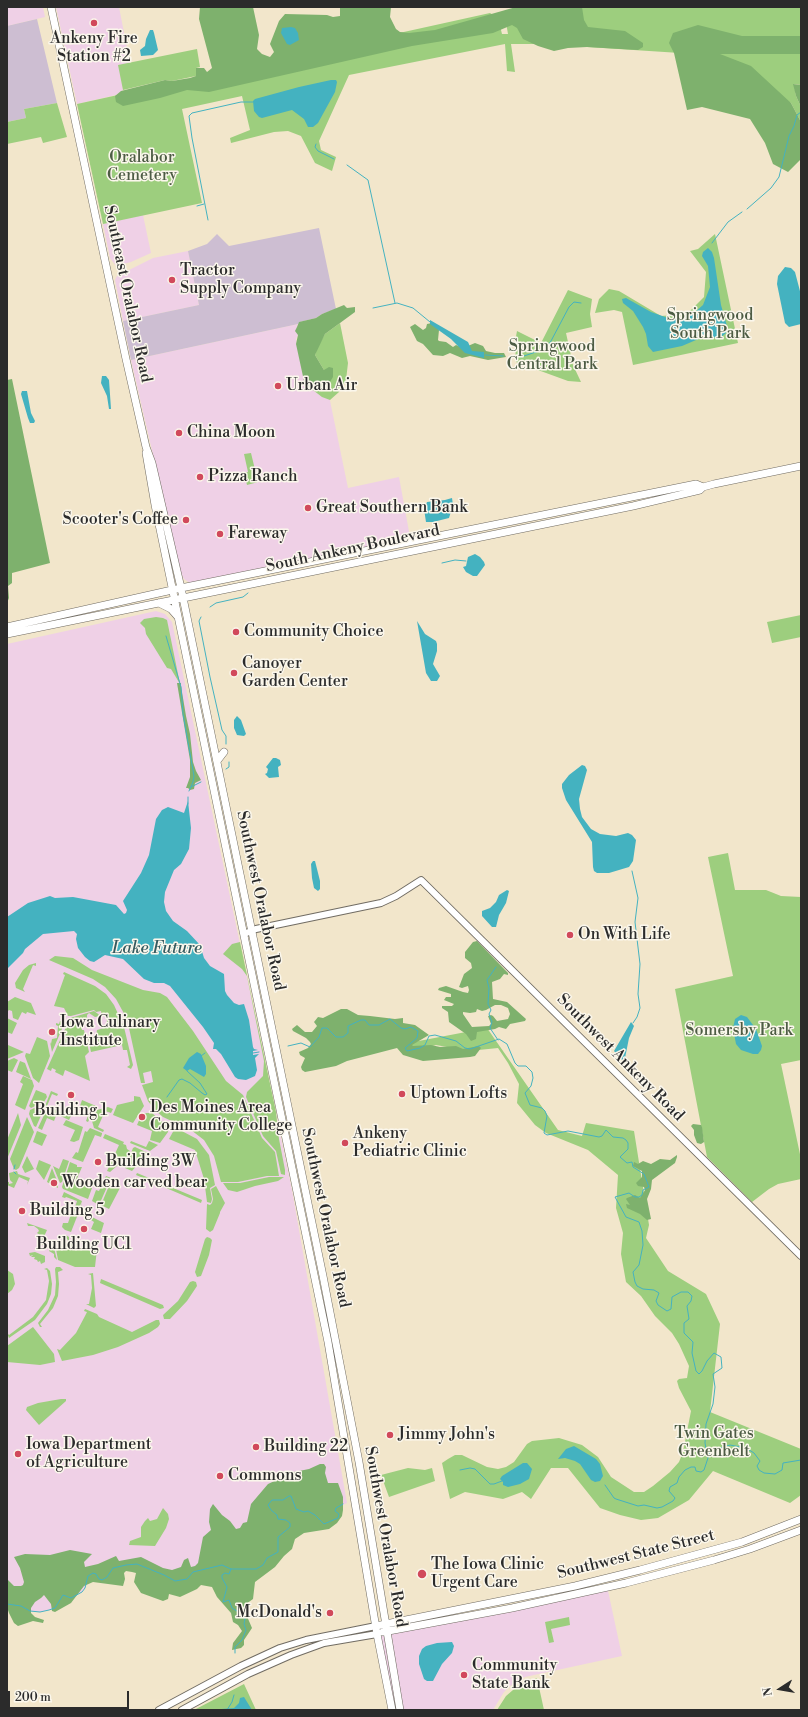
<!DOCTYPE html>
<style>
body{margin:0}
#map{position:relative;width:808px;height:1717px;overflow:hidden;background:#f2e6cb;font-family:"Libre Bodoni",serif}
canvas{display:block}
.frame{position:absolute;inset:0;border:8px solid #2b2b2b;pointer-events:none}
.north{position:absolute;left:760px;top:1669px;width:40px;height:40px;-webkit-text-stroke:3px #fbf7ec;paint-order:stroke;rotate:258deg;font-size:11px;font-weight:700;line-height:16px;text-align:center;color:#2b2b2b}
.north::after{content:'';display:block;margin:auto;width:14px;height:18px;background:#2b2b2b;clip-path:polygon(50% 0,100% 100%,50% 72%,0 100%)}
.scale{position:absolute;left:8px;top:1691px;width:121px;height:18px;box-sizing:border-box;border:2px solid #2b2b2b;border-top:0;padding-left:5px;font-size:12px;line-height:14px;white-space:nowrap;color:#2b2b2b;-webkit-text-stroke:3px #fbf7ec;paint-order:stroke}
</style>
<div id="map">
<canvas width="808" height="1717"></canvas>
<div class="frame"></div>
<div class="north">N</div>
<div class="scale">200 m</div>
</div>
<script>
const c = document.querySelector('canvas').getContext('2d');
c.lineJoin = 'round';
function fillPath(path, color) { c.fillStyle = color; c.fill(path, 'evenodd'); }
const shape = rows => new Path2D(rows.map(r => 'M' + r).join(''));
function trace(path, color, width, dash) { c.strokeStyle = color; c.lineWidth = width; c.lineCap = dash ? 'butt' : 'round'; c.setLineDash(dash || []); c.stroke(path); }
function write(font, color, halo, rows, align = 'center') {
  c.font = font + ' "Libre Bodoni",serif'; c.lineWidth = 3; c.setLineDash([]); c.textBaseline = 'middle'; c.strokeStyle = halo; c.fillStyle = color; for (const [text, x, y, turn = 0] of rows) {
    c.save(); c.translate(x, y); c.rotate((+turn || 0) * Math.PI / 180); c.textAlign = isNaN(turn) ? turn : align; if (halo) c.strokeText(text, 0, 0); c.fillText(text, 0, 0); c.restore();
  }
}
fillPath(shape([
 [7,7,43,7,45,17,7,26],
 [56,7,119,7,130,63,119,66,123,90,116,95,77,104],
 [143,215,151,253,131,262,116,266,110,258,103,224],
 [188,251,199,305,123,321,115,280,117,276,153,258],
 [298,324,297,327,298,335,296,339,304,381,327,386,348,488,399,477,410,537,408,540,190,583,184,579,180,571,131,360],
 [156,611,165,614,172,622,292,1190,347,1503,187,1579,141,1567,88,1576,85,1588,82,1592,49,1610,40,1612,30,1611,7,1604,7,644],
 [607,1586,622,1656,525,1677,510,1686,504,1692,493,1710,392,1710,377,1634]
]), '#efd0e6');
fillPath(shape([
 [37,19,57,103,24,109,26,118,7,122,7,26],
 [319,228,336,309,322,314,316,318,300,322,298,324,131,360,123,321,199,305,188,251,207,244,217,234,229,246]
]), '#cdbed2');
fillPath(shape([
 [522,7,801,7,801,85,794,84,796,96,801,107,801,122,791,103,680,53,541,44,511,44,515,72,507,71,505,44,349,75,319,141,321,150,336,157,332,171,315,163,301,136,288,131,274,132,231,143,230,138,250,130,242,96,182,109,202,203,103,224,77,104,490,13,498,18,502,34,508,34,504,11],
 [197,49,200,67,196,68,196,76,172,81,165,80,123,90,118,65],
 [57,103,67,137,43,143,41,137,7,144,7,122,26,118,24,109],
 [715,234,738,343,633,365,622,312,614,310,595,313,599,299,609,289,619,291,661,316,687,314,704,297,706,272,690,251,698,249],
 [568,290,592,299,590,314,592,327,566,333,573,365,581,382,568,381,516,362,515,342,517,331,541,343],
 [340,323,348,363,346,380,339,392,330,400,322,397,309,387,320,382,324,370,315,355,317,348,325,334],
 [251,453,258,482,247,485,244,473,248,472,244,454],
 [801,615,801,637,772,643,767,622],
 [156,617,163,618,167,620,180,684,171,669,167,668,146,634,145,628,140,623,144,619],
 [728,853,735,890,766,890,781,896,801,897,801,1060,781,1064,801,1159,801,1179,778,1184,769,1189,752,1202,707,1157,675,989,733,976,708,857],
 [240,942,276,1112,279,1139,285,1170,285,1175,281,1174,276,1151,263,1136,246,1097,247,1092,263,1076,264,1061,247,976,242,969,223,954,232,944],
 [55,956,73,958,92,970,143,990,160,993,167,997,193,1031,226,1081,243,1095,262,1138,275,1152,279,1176,267,1176,238,1182,221,1182,214,1156,204,1140,191,1130,163,1117,155,1110,148,1101,142,1085,153,1082,151,1071,143,1073,145,1083,141,1083,127,1019,116,999,105,987,93,979,49,960],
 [36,963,36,966,33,965,23,989,25,992,16,988,15,983,23,970,29,965],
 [64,972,95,986,106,994,114,1005,124,1027,133,1065,131,1069,127,1067,130,1065,127,1050,123,1050,122,1045,91,1052,88,1038,96,1036,97,1030,108,1027,106,1015,102,1016,101,1011,96,1012,94,1010,71,1016,68,1016,64,1008,54,1006,65,975,63,974],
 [15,997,31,1003,36,1015,27,1012,26,1014,22,1012,18,1020,13,1018,12,1011,9,1010,7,1012,7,1002],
 [94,1011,101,1016,95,1017,89,1013,87,1015,87,1018,80,1022,82,1030,84,1030,89,1052,85,1056,90,1081,65,1070,63,1076,55,1072,56,1070,52,1068,51,1071,47,1069,70,1018],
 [7,1018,17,1023,12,1034,7,1032],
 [60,1021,65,1022,52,1052,50,1042,51,1044,52,1039,57,1038,58,1026,56,1025,56,1023,59,1024],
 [487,1028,558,1130,582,1136,586,1123,634,1131,649,1225,646,1238,668,1271,706,1294,720,1324,710,1412,801,1449,801,1495,790,1503,713,1471,689,1500,658,1518,641,1520,620,1515,600,1508,568,1468,551,1468,531,1499,522,1492,503,1499,465,1492,450,1499,442,1463,448,1459,455,1455,462,1455,487,1467,498,1469,506,1467,514,1462,527,1444,532,1441,559,1438,582,1445,598,1457,611,1477,634,1492,644,1492,653,1486,670,1472,679,1462,683,1452,691,1411,679,1388,677,1381,679,1379,687,1378,689,1366,679,1344,672,1333,655,1316,641,1296,626,1282,621,1254,623,1233,616,1208,618,1175,588,1150,546,1133,535,1125,517,1103,519,1084,508,1063,498,1048,469,1051,436,1045,414,1051,403,1044],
 [37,1037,47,1041,50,1056,39,1083,33,1078,25,1056,26,1053,30,1054],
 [7,1044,8,1045,24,1052,7,1059],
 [14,1058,18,1060,12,1072,7,1070,7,1061],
 [20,1061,25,1063,31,1079,16,1072],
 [23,1076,32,1080,34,1086,25,1110,15,1105,23,1084,20,1082],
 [36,1090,46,1094,47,1097,44,1102,31,1108,29,1106],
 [51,1091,58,1094,57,1096,52,1094,47,1106,71,1116,69,1120,46,1109,45,1106],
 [134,1096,140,1097,144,1106,133,1123,113,1115,117,1105,134,1101],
 [82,1100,96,1106,88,1122,86,1121,90,1110,80,1106],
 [39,1106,42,1108,43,1111,36,1127,34,1126,29,1114,30,1110],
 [108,1107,113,1109,111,1113,105,1111,98,1127,104,1130,103,1132,94,1128,92,1121,97,1110],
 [18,1113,21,1125,7,1159,7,1140],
 [45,1113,56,1116,54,1121,47,1118,42,1130,38,1128],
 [146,1113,152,1113,167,1126,168,1132,160,1143,150,1140,152,1131,137,1125,140,1118],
 [27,1117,34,1132,19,1168,16,1170,14,1169,10,1159],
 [66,1120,83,1127,79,1140,74,1142,70,1141,75,1130,63,1125],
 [90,1128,102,1133,102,1134,101,1137,95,1135,83,1162,72,1158,76,1152,78,1153,85,1131,87,1132],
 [178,1129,197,1139,209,1155,215,1185,210,1188,212,1199,211,1203,207,1202,204,1179,195,1150,169,1139,174,1130],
 [37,1131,47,1135,42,1146,33,1142],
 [105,1134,124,1142,123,1144,126,1145,127,1149,130,1151,123,1167,118,1165,110,1172,107,1171,119,1145,103,1138],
 [131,1141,146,1147,149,1141,158,1145,150,1151,130,1143],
 [135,1147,148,1153,132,1171,125,1168,133,1148],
 [27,1156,34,1169,25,1173,22,1167],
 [63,1159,69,1161,62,1182,60,1183,53,1166,59,1169],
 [39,1160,51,1165,44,1180,36,1169],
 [70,1162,77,1165,77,1167,82,1167,76,1181,92,1188,88,1199,63,1189,62,1187],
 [52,1168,58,1183,58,1188,47,1182],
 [17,1171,18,1174,30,1178,27,1185,28,1181,19,1177,14,1188,7,1185,7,1182,9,1182,9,1184,13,1183,10,1180,9,1173],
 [137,1173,202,1200,201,1203,136,1175],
 [106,1176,111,1178,99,1205,92,1201,96,1190,99,1191],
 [269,1177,284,1177,278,1181,255,1186,237,1192,228,1190,223,1183,240,1183],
 [111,1181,121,1186,109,1209,101,1205],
 [216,1186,225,1203,220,1212,220,1213,213,1230,210,1232,206,1229,207,1204,210,1205,212,1203,213,1199,211,1189],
 [64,1192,82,1201,81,1204,73,1213,77,1201,66,1197,65,1198,62,1197],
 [82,1204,71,1232,65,1230,62,1227,63,1223,68,1223,71,1214,73,1215],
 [92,1217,104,1223,101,1233,91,1229,94,1222,91,1220],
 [27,1223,47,1230,42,1241,54,1248,57,1260,54,1257,54,1254,49,1251,50,1249,39,1243,40,1235,37,1233,39,1231,38,1229,34,1226,28,1226],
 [66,1235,69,1237,69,1243,91,1251,93,1249,97,1249,95,1267,75,1267,58,1260,56,1249,59,1250,61,1246,65,1248,68,1240,65,1237],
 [207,1237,210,1238,212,1240,209,1255,201,1276,197,1277,195,1272,205,1239],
 [35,1252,45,1256,45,1262,41,1264,40,1261,38,1262,37,1260,34,1259,35,1257,31,1257,33,1255,30,1256,29,1253],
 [56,1267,60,1267,63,1270,58,1272,59,1284,58,1296,53,1308,40,1324,42,1327,40,1327,38,1323,48,1310,55,1295,56,1282,55,1269],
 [47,1268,50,1271,52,1284,51,1294,47,1304,35,1320,9,1338,7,1333,9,1335,33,1317,46,1300,49,1281,47,1270,44,1269],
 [7,1270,13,1274,15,1284,12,1290,7,1294],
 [93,1273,96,1306,94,1308,86,1304,89,1304,92,1288,91,1275,88,1274],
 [101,1279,163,1305,164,1308,160,1309,100,1283],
 [193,1281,196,1282,197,1286,187,1301,170,1319,164,1319,163,1315,178,1301,190,1282],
 [85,1309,97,1314,99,1317,132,1332,156,1320,159,1320,160,1324,158,1327,149,1333,118,1347,93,1355,62,1361,57,1349,60,1350,76,1333,85,1316,87,1312,84,1311],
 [33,1327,54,1354,55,1362,40,1365,7,1362,7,1346],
 [61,1399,66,1399,66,1401,39,1425,26,1410,27,1407,38,1403],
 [408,1468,425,1470,432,1468,435,1481,389,1497,381,1475],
 [163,1508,168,1514,169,1519,166,1528,155,1546,129,1545,130,1541,141,1537,141,1527,145,1521,148,1518,150,1521,157,1519],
 [569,1617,570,1625,551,1629,554,1642,549,1643,545,1622],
 [537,1678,544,1710,497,1710,506,1696,520,1684],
 [244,1684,256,1710,194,1710]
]), '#9dce7e');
fillPath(shape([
 [200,7,253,7,259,35,257,49,262,54,270,57,274,52,270,44,279,21,285,14,327,15,333,17,340,16,340,7,391,7,390,17,396,29,400,32,409,33,435,30,516,7,582,7,584,20,588,27,625,31,643,43,643,47,638,50,587,47,568,48,554,51,538,46,523,39,517,28,512,25,493,33,412,46,209,92,187,90,160,98,123,106,116,102,115,96,121,91,165,80,172,81,190,78,196,76,196,68,204,68,207,72,212,68,199,19],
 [698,25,742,36,801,36,801,54,720,54,751,66,791,103,801,122,801,159,788,172,773,164,765,143,750,119,702,107,687,110,674,53,669,43,673,33],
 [793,84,801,85,801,107,796,96],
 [344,305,347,308,355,307,355,312,325,334,315,355,324,370,329,367,333,368,333,377,328,385,325,387,320,382,309,387,304,381,296,344,298,335,295,331,297,327,299,322,316,318,322,314],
 [432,323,439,330,438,340,439,341,446,342,453,347,456,345,463,348,475,343,483,346,486,351,495,353,504,353,506,357,488,360,470,356,462,358,450,353,443,356,433,355,423,344,417,341,410,327,415,324,423,330,426,328,427,324],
 [12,379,50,563,12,573,12,583,8,586,9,598,7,603,7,380],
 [177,683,181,683,181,686,186,716,190,734,193,762,196,771,201,780,195,783,194,789,190,790,188,788,186,788,190,777,190,760],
 [477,941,508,973,508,975,504,974,500,979,492,982,493,999,507,1002,526,1019,525,1021,510,1024,506,1029,499,1027,495,1029,477,1032,476,1039,471,1041,466,1034,449,1022,448,1012,442,1008,442,1006,452,1006,454,1004,444,1000,446,997,451,997,451,994,438,990,439,988,446,986,463,992,468,993,469,990,468,986,462,988,459,987,464,974,472,968,471,963,465,958,465,952,473,942],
 [495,1005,501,1005,508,1008,510,1014,508,1019,497,1021,493,1016,491,1015,488,1016,491,1024,489,1026,472,1027,463,1014,463,1012,470,1013,476,1012,477,1009,482,1011,486,1010],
 [341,1009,347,1009,358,1015,370,1016,395,1019,403,1018,403,1023,415,1025,429,1035,412,1045,413,1046,431,1045,440,1047,456,1046,463,1049,479,1046,481,1048,475,1056,470,1057,423,1061,403,1055,397,1048,347,1061,336,1066,305,1072,302,1070,301,1067,305,1058,300,1055,299,1052,308,1048,311,1044,310,1042,306,1038,293,1031,292,1029,297,1025,305,1032,312,1032,317,1026,314,1022,318,1017,323,1018],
 [693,1124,701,1125,702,1127,704,1142,701,1144,697,1143,694,1135,694,1130,691,1126],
 [677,1155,677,1157,675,1163,652,1180,651,1189,647,1199,651,1219,647,1220,640,1214,627,1208,626,1204,630,1205,626,1199,627,1198,635,1195,640,1198,645,1190,644,1187,638,1186,636,1183,642,1177,642,1171,633,1166,634,1162,638,1164,643,1161,651,1164,660,1159,670,1160],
 [320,1464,324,1464,326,1467,325,1473,328,1483,338,1483,343,1497,343,1510,342,1516,337,1523,329,1529,304,1533,295,1539,292,1549,284,1556,275,1567,255,1582,253,1599,246,1604,246,1614,252,1628,244,1640,244,1645,241,1648,232,1650,233,1643,242,1631,238,1625,233,1622,231,1613,217,1597,212,1587,201,1585,197,1589,180,1597,169,1594,168,1599,163,1601,141,1593,134,1582,136,1573,132,1572,126,1571,124,1573,125,1579,123,1586,93,1582,84,1586,71,1603,55,1612,52,1611,51,1604,44,1595,41,1598,35,1602,31,1608,31,1613,35,1617,44,1620,43,1623,33,1621,18,1626,14,1623,9,1613,7,1607,7,1579,14,1586,21,1586,23,1585,24,1582,20,1568,14,1557,25,1554,50,1555,70,1550,92,1554,84,1562,85,1567,98,1564,116,1556,119,1561,141,1557,163,1568,172,1570,181,1567,184,1560,188,1558,191,1567,195,1566,198,1563,203,1537,211,1530,209,1522,210,1509,213,1504,222,1515,230,1521,236,1529,240,1528,243,1523,247,1522,251,1504,268,1484,294,1472,309,1469]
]), '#7eb16d');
fillPath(shape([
 [291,27,295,28,298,33,299,40,290,45,287,44,281,33,282,28],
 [150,30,153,30,154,33,158,50,153,55,141,56,140,50,145,46,146,39],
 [331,80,336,80,337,82,335,92,318,123,313,127,308,127,304,119,292,110,262,118,259,117,254,111,253,101,255,99,299,87],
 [708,248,712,252,714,258,721,305,727,326,726,333,720,338,703,337,682,346,653,352,648,346,646,334,643,327,633,311,623,303,622,299,626,298,651,312,668,318,681,318,695,312,703,305,710,287,708,266,702,256,703,252],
 [785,267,791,268,795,272,801,295,801,324,789,327,785,323,777,284,778,276],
 [430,320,468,342,472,351,484,352,484,358,465,353,451,339,430,324],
 [102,376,106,376,109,380,111,409,109,409,107,396,101,383],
 [22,391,27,391,31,413,35,421,34,423,30,423,28,418,21,394],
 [452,498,453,505,449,518,433,522,426,522,424,509,427,502,445,500],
 [475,554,480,557,484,562,485,565,477,576,473,576,466,572,463,567,466,566,468,557],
 [417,621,425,634,436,641,437,644,437,651,433,664,440,676,437,681,431,681,426,673],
 [237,716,241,720,246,734,244,736,237,735,234,728,234,720],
 [273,758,276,758,280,760,281,765,278,767,279,777,269,778,265,774,267,773,268,769,266,767],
 [582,765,585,766,587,770,579,799,580,809,582,817,591,829,600,834,616,836,628,833,632,835,636,840,633,861,629,867,609,873,597,873,594,871,593,867,592,842,566,800,562,788,562,784,569,775],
 [188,801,191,828,189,849,181,864,174,870,165,892,164,902,166,911,173,921,187,931,200,945,204,958,210,966,224,974,225,991,227,995,234,1003,239,1005,244,1004,249,1020,253,1047,254,1049,258,1050,253,1051,253,1055,259,1054,255,1058,257,1070,255,1076,246,1080,238,1079,235,1077,221,1054,216,1049,213,1049,214,1043,203,1027,170,986,164,983,154,983,144,979,123,959,105,955,94,962,90,961,85,957,78,948,76,939,77,934,74,931,43,934,25,949,23,953,7,969,7,917,28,903,50,896,55,898,73,897,116,905,124,914,126,913,127,910,123,901,141,873,149,855,156,819,162,810,168,807,184,813],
 [313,861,315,861,320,881,320,889,318,891,314,888,312,878,311,864],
 [507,890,509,891,506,903,499,915,496,927,492,927,482,916,482,911,490,908,496,902,499,895],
 [741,1015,747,1017,756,1029,762,1046,761,1050,758,1054,753,1054,741,1050,736,1044,733,1028,735,1019],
 [631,1022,634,1026,629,1038,625,1058,622,1060,614,1051],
 [197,1052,201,1054,206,1066,206,1074,204,1077,190,1069,187,1071,183,1068,189,1058],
 [574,1446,596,1459,600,1464,603,1476,600,1481,595,1482,591,1480,580,1464,575,1461,565,1458,558,1459,566,1449],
 [523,1463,527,1463,532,1469,529,1479,520,1484,508,1487,503,1485,503,1482,500,1479,502,1476],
 [452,1642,454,1646,452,1653,442,1664,433,1681,427,1681,424,1679,419,1664,419,1656,422,1649,426,1646,437,1643],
 [244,1697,252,1710,209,1710,234,1708,239,1703,240,1698]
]), '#44b2c0');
trace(shape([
 [316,144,315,147,318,151,334,159],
 [347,165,368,180,395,303],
 [197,206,204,204],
 [747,209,771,188,779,177,789,136,794,126,797,115,801,112],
 [208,220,192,138,189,116,192,113,241,102,253,102],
 [712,243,728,222,742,212],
 [373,308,397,303,413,308,430,322],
 [485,355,503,356],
 [521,357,545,349,551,341,569,307,574,302,581,303],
 [442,563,455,560,466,561],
 [210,607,216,603,243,597,248,593],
 [201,617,199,621,210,677,222,730,226,736,226,744],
 [166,636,181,687,183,714,194,776,193,782,189,791],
 [226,769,229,767,229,762],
 [191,787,201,782],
 [188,804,188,797],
 [632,871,638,898,635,922,640,964,638,994,640,1008,637,1017,633,1023],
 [496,967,487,980,489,988,488,1004,491,1010,489,1014,492,1022,490,1028,498,1040],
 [288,1046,301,1043,310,1047,319,1037,322,1028,327,1028,336,1037,343,1037,348,1033,348,1026,361,1020,365,1020,369,1025,379,1025,390,1019,401,1028,405,1029,411,1027,418,1031,417,1038,405,1048,407,1051,420,1048,425,1045,429,1036,435,1035,456,1041,465,1048,470,1049,499,1039,507,1044,515,1063,518,1066,526,1066,532,1072,533,1078,531,1086,525,1093,530,1105,542,1108,545,1111,547,1116,544,1133,547,1135,568,1131,599,1137,602,1136,606,1130,613,1137,623,1138,626,1140,628,1143,628,1149,620,1157,627,1163,632,1162,633,1167,644,1174,649,1187,643,1190,642,1195,639,1197,635,1197,629,1193,615,1197,626,1217,639,1222,642,1231,643,1245,639,1265,633,1272,635,1282,637,1286,643,1289,654,1290,659,1293,656,1301,658,1305,667,1311,671,1309,672,1297,681,1292,688,1292,692,1296,691,1301,687,1306,689,1319,684,1323,684,1333,693,1342,692,1353,696,1371,699,1374,702,1371,707,1361,714,1353,721,1357,722,1368,713,1374,715,1387,713,1404,706,1424,705,1443,706,1449,710,1451],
 [253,1053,259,1052],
 [201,1056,205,1053],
 [167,1097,179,1080,182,1079,190,1083,202,1093,205,1095,207,1094,200,1083,187,1071],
 [14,1169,15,1165],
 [14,1172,16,1174],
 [711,1451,730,1445,746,1448,754,1453,760,1461,757,1466,759,1470,764,1473,775,1474,782,1470,783,1463,801,1460],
 [460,1470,470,1468,475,1469,490,1484,494,1484,502,1481],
 [605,1485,614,1498,616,1499,638,1506,644,1505,657,1508,662,1507,673,1501,675,1498,669,1491,670,1487,677,1483,679,1477,685,1470,691,1467,695,1467,696,1471,701,1472,704,1470,710,1452],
 [231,1569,229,1574,225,1573,222,1575,222,1578,227,1587,223,1602,229,1600,232,1608,240,1613,245,1619,244,1624,246,1630,242,1640,235,1647,235,1653],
 [7,1604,21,1606,30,1611,40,1612,49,1610,55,1608,63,1595,71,1598,82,1592,85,1588,88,1576,93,1573,96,1574,99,1579,102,1580,107,1577,113,1568,126,1565,137,1564,164,1575,175,1581,187,1579,193,1572,222,1565,231,1569,256,1569,263,1565,267,1558,278,1552,278,1537,290,1527,290,1523,286,1520,278,1519,277,1515,271,1510,268,1505,272,1500,283,1500,289,1496,291,1496,296,1509,304,1512,308,1511,315,1515,324,1524,338,1518,339,1514,335,1511,336,1508,343,1504],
 [227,1710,232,1702,234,1695]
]), '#44b2c0', 1);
const secondary = shape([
 [244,934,256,929,381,903,396,896,421,880,801,1256],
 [159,1710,241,1666,280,1648,306,1640,376,1626],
 [182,1710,248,1674,291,1655,324,1643,377,1634]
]);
const primary = shape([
 [51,7,126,359,146,447,152,463,181,588,323,1276,359,1462,400,1710],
 [146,453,155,505,328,1342,377,1634,392,1710],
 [159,603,171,609,178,617],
 [7,627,181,588,696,484,703,487],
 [7,634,633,506,700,490,703,487,714,484,801,466],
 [217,761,224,752],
 [376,1626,575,1586,640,1570,742,1542,801,1519],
 [383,1632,512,1608,626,1583,714,1560,750,1549,801,1530]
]);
trace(secondary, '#716c63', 8);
trace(primary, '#716c63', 8);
trace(secondary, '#fff', 6);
trace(primary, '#fff', 7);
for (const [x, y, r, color] of [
 [94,23,4,"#d1495b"],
 [172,280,4,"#d1495b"],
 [278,386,4,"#d1495b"],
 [179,433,4,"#d1495b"],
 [200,477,4,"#d1495b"],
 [308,508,4,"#d1495b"],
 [186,520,4,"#d1495b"],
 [220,534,4,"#d1495b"],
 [236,632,4,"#d1495b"],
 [234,673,4,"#d1495b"],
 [570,935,4,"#d1495b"],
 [52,1032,4,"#d1495b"],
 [402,1094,4,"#d1495b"],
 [71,1095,4,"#d1495b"],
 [142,1117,4,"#d1495b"],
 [345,1143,4,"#d1495b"],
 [98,1162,4,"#d1495b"],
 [54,1183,4,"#d1495b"],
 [22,1211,4,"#d1495b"],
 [84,1229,4,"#d1495b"],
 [390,1435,4,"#d1495b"],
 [256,1447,4,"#d1495b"],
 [18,1454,4,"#d1495b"],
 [220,1476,4,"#d1495b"],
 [422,1574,5,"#d1495b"],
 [330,1613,4,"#d1495b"],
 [464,1675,4,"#d1495b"]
]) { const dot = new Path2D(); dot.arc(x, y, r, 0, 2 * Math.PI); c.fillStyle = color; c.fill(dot); trace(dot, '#fbf7ec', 1.5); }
write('16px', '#2b2b2b', '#fbf7ec', [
 ["Ankeny Fire",94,39,"center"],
 ["Station #2",94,57,"center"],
 ["Tractor",180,271],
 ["Supply Company",180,289],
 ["Urban Air",286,386],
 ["China Moon",187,433],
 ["Pizza Ranch",208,477],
 ["Great Southern Bank",316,508],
 ["Scooter's Coffee",178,520,"right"],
 ["Fareway",228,534],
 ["Community Choice",244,632],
 ["Canoyer",242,664],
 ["Garden Center",242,682],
 ["On With Life",578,935],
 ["Iowa Culinary",60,1023],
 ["Institute",60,1041],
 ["Uptown Lofts",410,1094],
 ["Des Moines Area",150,1108],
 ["Community College",150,1126],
 ["Building 1",71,1111,"center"],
 ["Ankeny",353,1134],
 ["Pediatric Clinic",353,1152],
 ["Building 3W",106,1162],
 ["Wooden carved bear",62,1183],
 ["Building 5",30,1211],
 ["Building UC1",84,1245,"center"],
 ["Jimmy John's",398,1435],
 ["Iowa Department",26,1445],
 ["of Agriculture",26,1463],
 ["Building 22",264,1447],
 ["Commons",228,1476],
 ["The Iowa Clinic",431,1565],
 ["Urgent Care",431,1583],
 ["McDonald's",322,1613,"right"],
 ["Community",472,1666],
 ["State Bank",472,1684]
], 'left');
write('16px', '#4d5c44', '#fbf7ec', [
 ["Oralabor",142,158],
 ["Cemetery",142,176],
 ["Springwood",710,316],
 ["South Park",710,334],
 ["Springwood",552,347],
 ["Central Park",552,365],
 ["Somersby Park",739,1031],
 ["Twin Gates",714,1434],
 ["Greenbelt",714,1452]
]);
write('16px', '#2b2b2b', '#fbf7ec', [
 ["Southeast Oralabor Road",127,294,78],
 ["South Ankeny Boulevard",353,549,-12],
 ["Southwest Oralabor Road",260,901,78],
 ["Southwest Ankeny Road",620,1058,45],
 ["Southwest Oralabor Road",325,1218,78],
 ["Southwest Oralabor Road",385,1537,80],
 ["Southwest State Street",636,1555,-14]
]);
write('italic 17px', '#345a5f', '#fbf7ec', [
 ["Lake Future",157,949]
]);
</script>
